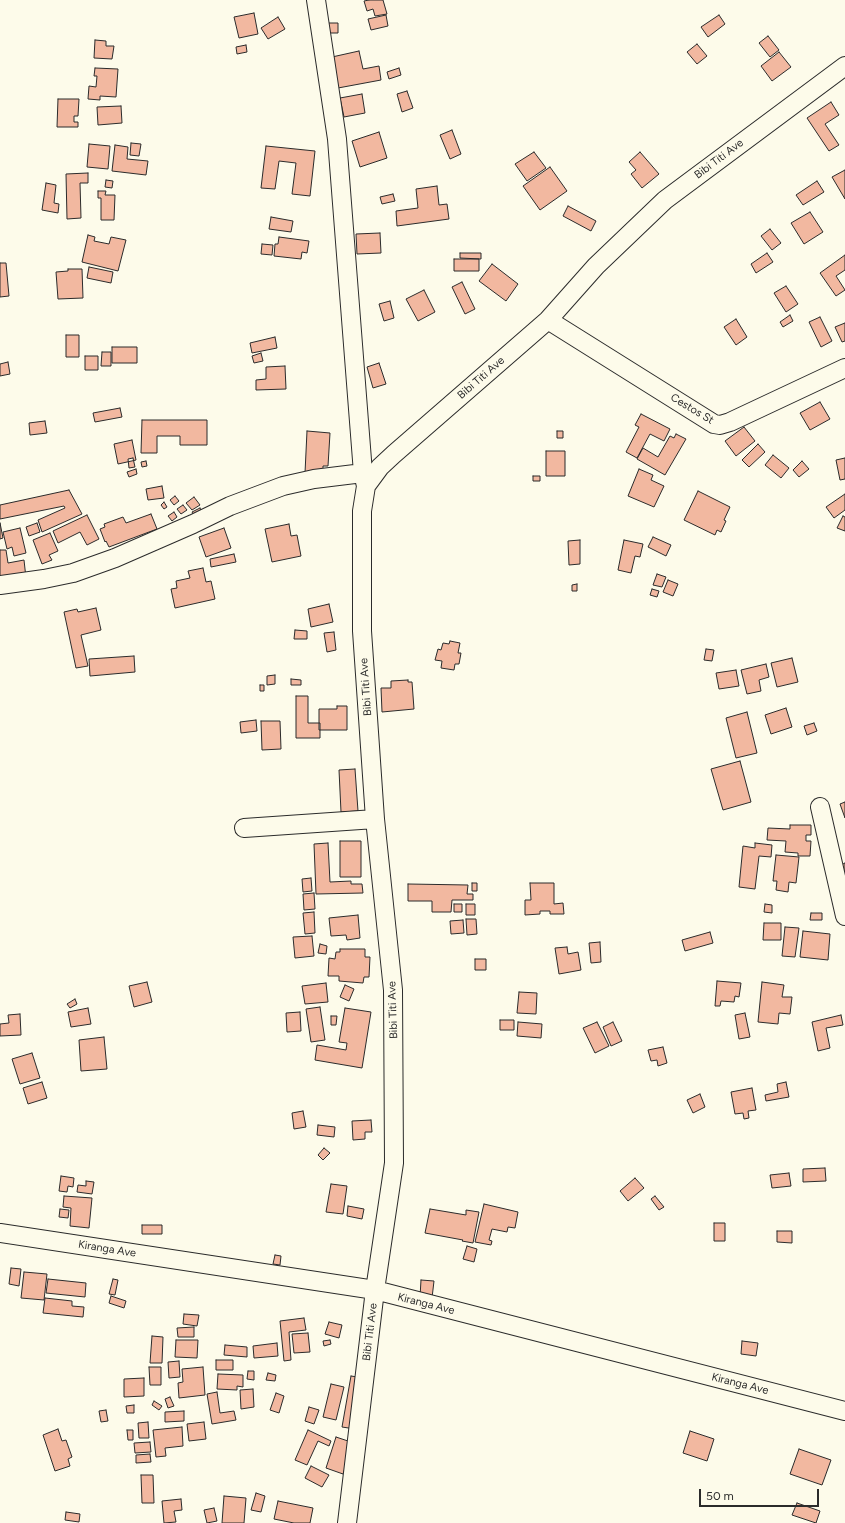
<!DOCTYPE html>
<style>
body{margin:0}
#map{position:relative;width:845px;height:1523px;overflow:hidden;background:#fdfbea;font-family:Figtree,sans-serif}
canvas{display:block}
.scale{position:absolute;left:699px;top:1489px;width:120px;height:18px;box-sizing:border-box;border:2px solid #2b2b2b;border-top:0;padding-left:5px;font-size:12px;line-height:14px;white-space:nowrap;color:#2b2b2b;-webkit-text-stroke:3px #fdfbea;paint-order:stroke}
</style>
<div id="map">
<canvas width="845" height="1523"></canvas>
<div class="scale">50 m</div>
</div>
<script>
const c = document.querySelector('canvas').getContext('2d');
c.lineJoin = 'round';
function fillPath(path, color) { c.fillStyle = color; c.fill(path, 'evenodd'); }
const shape = rows => new Path2D(rows.map(r => 'M' + r).join(''));
function trace(path, color, width, dash) { c.strokeStyle = color; c.lineWidth = width; c.lineCap = dash ? 'butt' : 'round'; c.setLineDash(dash || []); c.stroke(path); }
function write(font, color, halo, rows, align = 'center') {
  c.font = font + ' Figtree,sans-serif'; c.lineWidth = 3; c.setLineDash([]); c.textBaseline = 'middle'; c.strokeStyle = halo; c.fillStyle = color; for (const [text, x, y, turn = 0] of rows) {
    c.save(); c.translate(x, y); c.rotate((+turn || 0) * Math.PI / 180); c.textAlign = isNaN(turn) ? turn : align; if (halo) c.strokeText(text, 0, 0); c.fillText(text, 0, 0); c.restore();
  }
}
const building = shape([
 [369,0,383,0,387,14,375,16,373,9,367,11,364,1,369,0],
 [254,13,258,34,239,38,234,17,254,13],
 [386,15,388,26,371,30,368,19,386,15],
 [719,15,725,24,708,37,701,27,719,15],
 [278,17,285,29,268,39,261,28,278,17],
 [327,23,338,23,338,33,327,33,327,23],
 [768,36,779,50,770,57,759,43,768,36],
 [95,40,106,41,106,46,114,46,112,59,94,58,95,40],
 [697,44,707,56,697,64,687,52,697,44],
 [246,45,247,52,237,54,236,47,246,45],
 [359,51,363,69,379,66,381,80,338,88,332,57,359,51],
 [779,52,791,67,772,81,761,66,779,52],
 [95,68,118,69,116,97,100,96,100,100,88,99,89,86,96,87,97,76,94,76,95,68],
 [399,68,401,75,389,79,387,72,399,68],
 [407,91,413,108,402,112,397,94,407,91],
 [362,94,365,113,344,117,340,98,362,94],
 [58,99,79,99,78,116,74,116,74,122,78,122,78,127,57,127,58,99],
 [831,102,839,115,825,124,839,145,829,151,807,118,831,102],
 [121,106,122,123,98,125,97,107,121,106],
 [452,130,461,154,450,159,440,135,452,130],
 [379,132,387,158,360,167,352,141,379,132],
 [131,143,141,144,139,156,130,155,131,143],
 [89,144,110,146,108,169,87,167,89,144],
 [115,145,128,147,127,159,148,161,146,175,112,171,115,145],
 [266,146,315,151,310,196,292,194,296,163,279,161,275,189,261,188,266,146],
 [534,152,546,168,527,181,515,164,534,152],
 [640,152,659,174,642,188,631,174,636,170,629,162,640,152],
 [550,167,567,191,540,210,523,186,550,167],
 [845,170,845,199,832,177,845,170],
 [88,173,88,183,80,183,81,218,67,219,66,174,88,173],
 [106,180,113,181,112,188,105,187,106,180],
 [817,181,824,192,803,205,796,195,817,181],
 [46,183,56,185,54,203,59,204,58,213,42,210,46,183],
 [437,186,439,205,447,204,449,219,397,226,396,211,418,208,416,189,437,186],
 [98,191,106,191,105,195,115,195,114,220,101,220,101,198,98,198,98,191],
 [393,194,395,201,382,204,380,197,393,194],
 [568,206,596,221,591,231,563,216,568,206],
 [810,212,823,232,804,244,791,223,810,212],
 [271,217,293,221,291,232,269,229,271,217],
 [770,229,781,243,772,250,761,236,770,229],
 [380,233,381,253,357,254,356,234,380,233],
 [88,235,95,237,94,241,109,244,111,237,126,240,118,271,82,262,88,235],
 [279,237,309,241,307,253,302,252,301,259,274,256,275,244,278,244,279,237],
 [262,244,273,245,272,255,261,254,262,244],
 [460,253,481,253,481,259,460,258,460,253],
 [767,253,773,262,756,273,751,264,767,253],
 [845,255,845,270,836,276,845,290,836,296,820,273,845,255],
 [454,259,479,259,479,271,454,271,454,259],
 [0,263,6,263,9,296,0,297,0,263],
 [492,264,518,284,506,301,479,281,492,264],
 [89,267,113,272,111,283,87,278,89,267],
 [68,269,82,269,83,298,58,299,56,272,68,271,68,269],
 [462,282,475,309,465,314,452,287,462,282],
 [786,286,798,304,786,312,774,293,786,286],
 [424,290,435,312,418,321,406,299,424,290],
 [390,301,394,318,384,321,379,304,390,301],
 [790,315,793,321,783,327,780,322,790,315],
 [820,317,832,341,821,347,809,322,820,317],
 [736,319,747,337,736,345,724,327,736,319],
 [845,323,845,341,842,342,835,327,845,323],
 [66,335,79,335,79,357,66,357,66,335],
 [275,337,277,348,252,353,250,343,275,337],
 [112,347,137,347,137,363,112,363,112,347],
 [102,352,111,352,111,366,101,366,102,352],
 [261,353,263,361,254,363,252,356,261,353],
 [85,356,98,356,98,370,85,370,85,356],
 [8,362,10,374,0,376,0,364,8,362],
 [379,363,386,384,373,388,367,367,379,363],
 [285,366,286,389,256,390,256,380,266,379,266,367,285,366],
 [820,402,830,419,810,430,800,413,820,402],
 [120,408,122,417,95,422,93,413,120,408],
 [641,414,670,429,664,441,650,434,637,458,626,452,639,427,635,425,641,414],
 [142,420,207,420,207,445,180,445,180,436,157,436,157,453,141,453,142,420],
 [45,421,47,433,30,435,29,423,45,421],
 [744,427,755,441,736,456,725,441,744,427],
 [307,431,330,433,328,466,323,466,323,473,305,473,307,431],
 [557,431,563,431,563,438,557,438,557,431],
 [676,434,686,439,665,475,637,459,643,448,658,457,670,436,674,438,676,434],
 [132,440,136,460,118,464,114,444,132,440],
 [758,444,765,452,749,467,742,460,758,444],
 [546,451,565,451,565,476,546,476,546,451],
 [773,455,789,468,781,478,765,465,773,455],
 [133,458,135,467,129,468,128,459,133,458],
 [845,458,845,479,840,480,836,460,845,458],
 [146,461,147,466,142,467,141,462,146,461],
 [802,461,809,469,799,477,793,470,802,461],
 [136,469,137,474,129,477,127,472,136,469],
 [639,469,653,475,651,480,664,486,654,507,628,496,639,469],
 [533,476,540,476,540,481,533,481,533,476],
 [162,486,164,498,148,500,146,489,162,486],
 [69,490,82,514,42,532,38,520,65,508,64,506,0,519,0,505,69,490],
 [698,491,730,507,724,520,726,521,721,532,717,530,715,535,684,520,698,491],
 [845,494,845,510,834,518,826,507,845,494],
 [175,496,179,501,174,505,170,500,175,496],
 [194,497,200,505,192,510,186,503,194,497],
 [164,502,167,507,164,509,161,505,164,502],
 [183,505,187,510,181,514,177,509,183,505],
 [200,508,202,512,195,517,192,512,200,508],
 [174,512,177,517,172,521,168,516,174,512],
 [151,514,157,529,109,547,106,541,105,542,100,529,105,527,104,524,123,517,126,523,151,514],
 [87,515,99,539,87,545,80,532,58,543,53,531,87,515],
 [843,516,845,517,845,531,837,528,843,516],
 [0,523,3,538,0,539,0,523],
 [37,523,40,532,29,536,26,527,37,523],
 [289,524,291,536,297,535,301,556,272,562,265,529,289,524],
 [20,528,26,553,14,556,12,547,7,549,3,532,20,528],
 [224,528,231,548,206,557,199,537,224,528],
 [50,533,58,551,49,555,52,560,42,564,33,540,50,533],
 [653,537,671,545,666,556,648,547,653,537],
 [580,540,580,564,569,565,568,541,580,540],
 [624,540,643,544,640,557,635,556,631,573,618,570,624,540],
 [0,550,6,550,8,563,24,560,26,578,0,581,0,550],
 [234,554,236,562,211,567,210,559,234,554],
 [203,568,206,582,211,581,215,599,175,608,171,589,177,588,176,581,190,578,188,571,203,568],
 [657,574,666,577,662,587,653,585,657,574],
 [668,580,678,584,673,596,663,592,668,580],
 [577,584,577,591,572,591,572,585,577,584],
 [652,589,659,591,657,597,650,595,652,589],
 [329,604,333,622,311,627,308,609,329,604],
 [96,608,101,630,81,635,88,666,76,668,64,612,77,609,78,612,96,608],
 [295,630,307,631,307,639,294,639,295,630],
 [334,632,336,650,327,652,324,633,334,632],
 [450,641,460,643,458,653,461,653,459,664,455,664,454,670,441,668,442,661,435,660,438,649,441,650,443,643,449,644,450,641],
 [706,649,714,650,712,661,704,660,706,649],
 [134,656,135,672,90,676,89,659,134,656],
 [792,658,798,682,777,687,771,663,792,658],
 [766,664,769,677,759,680,761,691,747,694,741,670,766,664],
 [736,670,739,686,719,689,716,673,736,670],
 [275,675,275,684,267,685,267,676,275,675],
 [291,679,301,680,301,685,291,685,291,679],
 [408,680,408,682,412,682,414,709,382,712,381,688,391,688,391,681,408,680],
 [260,685,264,685,264,691,260,691,260,685],
 [296,696,308,696,308,723,320,723,320,738,296,738,296,696],
 [337,706,347,706,347,730,319,730,319,709,337,709,337,706],
 [786,708,792,727,771,734,765,715,786,708],
 [747,712,757,753,736,758,726,718,747,712],
 [256,720,257,731,241,733,240,722,256,720],
 [261,721,280,721,281,749,262,750,261,721],
 [814,723,817,731,807,735,804,726,814,723],
 [740,761,751,802,723,810,711,769,740,761],
 [355,769,358,811,341,812,339,770,355,769],
 [845,802,845,818,840,804,845,802],
 [790,825,811,825,811,835,806,835,806,841,811,841,810,856,798,856,798,853,785,852,786,841,767,840,768,828,790,829,790,825],
 [340,841,361,841,361,877,340,877,340,841],
 [328,843,330,882,351,881,351,884,362,884,363,893,316,894,314,844,328,843],
 [755,843,772,845,771,857,759,856,755,889,739,887,743,846,755,848,755,843],
 [776,855,799,857,796,883,789,882,788,892,776,890,777,881,773,881,776,855],
 [845,863,845,875,839,866,845,863],
 [311,878,312,891,303,892,302,879,311,878],
 [472,883,477,883,477,891,472,891,472,883],
 [530,883,554,883,554,904,563,903,564,914,550,914,550,911,540,911,540,914,525,915,525,900,531,900,530,883],
 [408,884,468,885,467,894,473,894,473,900,452,900,451,912,432,912,432,901,408,901,408,884],
 [314,893,315,909,304,910,303,894,314,893],
 [454,904,462,904,462,912,454,912,454,904],
 [466,904,475,904,475,915,466,915,466,904],
 [765,904,772,905,772,913,764,912,765,904],
 [314,912,315,933,305,934,303,913,314,912],
 [811,913,822,913,822,920,810,920,811,913],
 [358,915,360,938,347,940,346,935,331,936,329,918,358,915],
 [466,919,476,919,477,934,467,935,466,919],
 [463,920,464,933,451,934,450,921,463,920],
 [764,923,781,923,781,940,763,940,764,923],
 [785,927,799,928,795,957,782,956,785,927],
 [803,931,830,934,828,960,800,957,803,931],
 [710,932,713,943,685,951,682,940,710,932],
 [312,936,314,956,295,958,293,937,312,936],
 [600,942,601,962,591,963,589,943,600,942],
 [320,944,327,946,326,954,318,953,320,944],
 [567,947,568,954,578,952,581,970,559,974,555,948,567,947],
 [340,949,365,949,365,957,370,957,369,977,364,977,363,983,339,981,339,976,328,976,329,958,335,959,336,952,340,952,340,949],
 [475,959,486,959,486,970,475,970,475,959],
 [717,981,741,983,739,997,735,996,734,1002,721,1001,720,1006,715,1006,717,981],
 [147,982,152,1002,134,1007,129,986,147,982],
 [762,982,784,985,782,997,792,997,790,1014,779,1013,778,1024,758,1022,762,982],
 [326,983,328,1002,305,1004,302,986,326,983],
 [345,985,354,989,349,1001,340,997,345,985],
 [519,992,537,993,536,1014,517,1013,519,992],
 [75,999,77,1004,70,1008,67,1004,75,999],
 [320,1007,325,1040,311,1042,306,1009,320,1007],
 [88,1008,91,1024,71,1027,68,1012,88,1008],
 [345,1008,371,1012,362,1068,315,1060,317,1045,346,1050,347,1043,339,1042,345,1008],
 [300,1012,301,1031,287,1032,286,1013,300,1012],
 [745,1013,750,1037,739,1039,735,1015,745,1013],
 [20,1014,21,1035,0,1036,0,1024,9,1023,8,1015,20,1014],
 [841,1015,843,1025,826,1028,830,1048,818,1051,812,1022,841,1015],
 [331,1016,337,1016,336,1025,331,1025,331,1016],
 [500,1020,514,1020,514,1030,500,1030,500,1020],
 [518,1022,542,1024,541,1038,517,1036,518,1022],
 [597,1022,609,1046,595,1053,583,1028,597,1022],
 [613,1022,622,1041,611,1046,603,1027,613,1022],
 [104,1037,107,1069,81,1071,79,1040,104,1037],
 [663,1047,667,1063,658,1066,657,1060,651,1061,648,1050,663,1047],
 [32,1053,40,1078,20,1084,12,1059,32,1053],
 [42,1082,47,1098,28,1104,23,1088,42,1082],
 [786,1082,789,1097,766,1101,765,1095,778,1092,777,1084,786,1082],
 [752,1088,756,1110,748,1111,749,1118,744,1119,743,1113,735,1114,731,1092,752,1088],
 [700,1094,705,1107,693,1113,687,1100,700,1094],
 [303,1111,306,1127,294,1129,292,1113,303,1111],
 [371,1120,372,1132,365,1132,365,1139,353,1140,352,1121,371,1120],
 [318,1125,335,1127,334,1137,317,1135,318,1125],
 [324,1148,330,1153,323,1160,318,1155,324,1148],
 [825,1168,826,1181,803,1182,803,1169,825,1168],
 [789,1173,791,1186,772,1188,770,1175,789,1173],
 [61,1176,74,1178,73,1187,68,1186,67,1192,59,1191,61,1176],
 [635,1178,644,1188,628,1201,620,1191,635,1178],
 [86,1181,94,1182,92,1194,77,1192,78,1185,86,1186,86,1181],
 [331,1184,347,1186,343,1214,326,1212,331,1184],
 [64,1196,92,1198,89,1228,70,1226,71,1208,63,1207,64,1196],
 [655,1196,664,1207,659,1210,651,1199,655,1196],
 [484,1204,518,1212,515,1228,508,1227,507,1232,492,1229,489,1240,492,1241,491,1245,475,1242,484,1204],
 [348,1206,364,1209,362,1219,347,1216,348,1206],
 [60,1209,69,1210,68,1218,59,1217,60,1209],
 [430,1209,466,1215,466,1210,479,1212,473,1243,462,1241,463,1240,425,1233,430,1209],
 [714,1223,725,1223,725,1241,714,1241,714,1223],
 [142,1225,162,1225,162,1234,142,1234,142,1225],
 [777,1231,792,1231,792,1243,777,1242,777,1231],
 [467,1246,477,1249,474,1262,463,1259,467,1246],
 [275,1255,281,1256,280,1265,273,1264,275,1255],
 [11,1268,21,1269,19,1286,9,1284,11,1268],
 [24,1272,47,1274,44,1300,21,1298,24,1272],
 [48,1279,86,1283,85,1297,46,1293,48,1279],
 [113,1279,118,1280,115,1295,109,1294,113,1279],
 [421,1280,434,1281,432,1298,420,1297,421,1280],
 [111,1296,126,1301,124,1308,109,1303,111,1296],
 [45,1298,72,1301,72,1306,84,1307,83,1317,43,1313,45,1298],
 [184,1314,199,1315,197,1326,183,1324,184,1314],
 [304,1318,306,1330,289,1332,291,1360,284,1361,280,1321,304,1318],
 [329,1322,342,1325,339,1338,325,1334,329,1322],
 [194,1327,194,1337,178,1337,177,1328,194,1327],
 [308,1333,310,1352,294,1353,292,1334,308,1333],
 [152,1336,163,1337,162,1363,150,1363,152,1336],
 [176,1340,198,1340,197,1358,175,1357,176,1340],
 [330,1340,331,1344,324,1346,323,1341,330,1340],
 [742,1341,758,1343,756,1356,741,1354,742,1341],
 [277,1343,278,1356,254,1358,253,1346,277,1343],
 [225,1345,247,1347,247,1357,224,1355,225,1345],
 [216,1360,233,1360,233,1370,216,1370,216,1360],
 [179,1361,180,1377,169,1378,168,1362,179,1361],
 [149,1367,161,1367,161,1385,150,1385,149,1367],
 [203,1367,205,1395,179,1398,178,1383,183,1382,182,1369,203,1367],
 [248,1371,254,1371,254,1380,247,1379,248,1371],
 [268,1373,276,1375,275,1381,266,1380,268,1373],
 [218,1374,243,1375,243,1387,237,1386,237,1390,217,1389,218,1374],
 [351,1376,364,1378,355,1429,342,1427,351,1376],
 [144,1378,144,1396,124,1397,124,1379,144,1378],
 [331,1384,344,1387,336,1420,323,1417,331,1384],
 [253,1389,254,1407,241,1409,240,1390,253,1389],
 [217,1392,220,1413,234,1411,236,1420,212,1424,207,1394,217,1392],
 [276,1393,284,1396,279,1413,270,1410,276,1393],
 [170,1397,174,1406,168,1408,165,1399,170,1397],
 [154,1401,162,1406,159,1410,152,1405,154,1401],
 [134,1405,134,1413,127,1413,126,1406,134,1405],
 [309,1407,319,1410,314,1424,305,1421,309,1407],
 [106,1410,108,1421,101,1422,99,1411,106,1410],
 [184,1411,184,1421,165,1422,165,1412,184,1411],
 [148,1422,149,1438,139,1438,138,1423,148,1422],
 [204,1422,206,1439,189,1441,187,1424,204,1422],
 [182,1427,183,1446,165,1448,166,1456,156,1457,153,1430,182,1427],
 [58,1429,62,1441,66,1440,72,1457,68,1459,70,1466,55,1471,43,1435,58,1429],
 [127,1430,133,1430,133,1440,128,1440,127,1430],
 [308,1430,331,1441,329,1446,318,1441,307,1465,295,1460,308,1430],
 [690,1431,714,1439,707,1461,683,1453,690,1431],
 [336,1437,354,1443,343,1474,326,1468,336,1437],
 [150,1442,151,1452,135,1453,134,1443,150,1442],
 [799,1449,831,1460,822,1485,790,1474,799,1449],
 [150,1454,151,1462,136,1463,136,1455,150,1454],
 [311,1466,329,1475,322,1487,305,1478,311,1466],
 [141,1475,153,1475,154,1503,142,1503,141,1475],
 [256,1493,265,1496,261,1512,251,1510,256,1493],
 [224,1496,246,1498,244,1523,222,1523,224,1496],
 [181,1499,182,1510,174,1511,176,1522,164,1523,162,1501,181,1499],
 [278,1501,313,1508,310,1523,294,1523,274,1519,278,1501],
 [797,1503,820,1511,816,1523,792,1515,797,1503],
 [214,1508,217,1521,207,1523,204,1510,214,1508],
 [66,1512,80,1514,79,1522,65,1520,66,1512]
]);
fillPath(building, '#f2b8a0');
trace(building, '#2b2b2b', 1);
const minor = shape([
 [316,0,337,139,363,473,366,486],
 [548,320,714,424,720,425,730,422,845,368],
 [0,585,44,579,73,573,115,558,193,524,230,506,283,486,314,479,363,473],
 [820,807,845,916],
 [244,828,375,819],
 [0,1233,375,1290,845,1411],
 [347,1523,375,1290,394,1163,393,990,375,819,362,631,362,511,366,486,380,467,394,454,548,320,596,266,665,200,845,66]
]);
trace(minor, '#2b2b2b', 20);
trace(minor, '#fdfbea', 18);
write('11px', '#2b2b2b', '#fdfbea', [
 ["Bibi Titi Ave",719,159,-37],
 ["Bibi Titi Ave",481,378,-41],
 ["Cestos St",692,409,31],
 ["Bibi Titi Ave",366,687,-94],
 ["Bibi Titi Ave",393,1010,-92],
 ["Kiranga Ave",107,1249,9],
 ["Kiranga Ave",426,1304,14],
 ["Bibi Titi Ave",370,1332,-83],
 ["Kiranga Ave",740,1384,14]
]);
</script>
